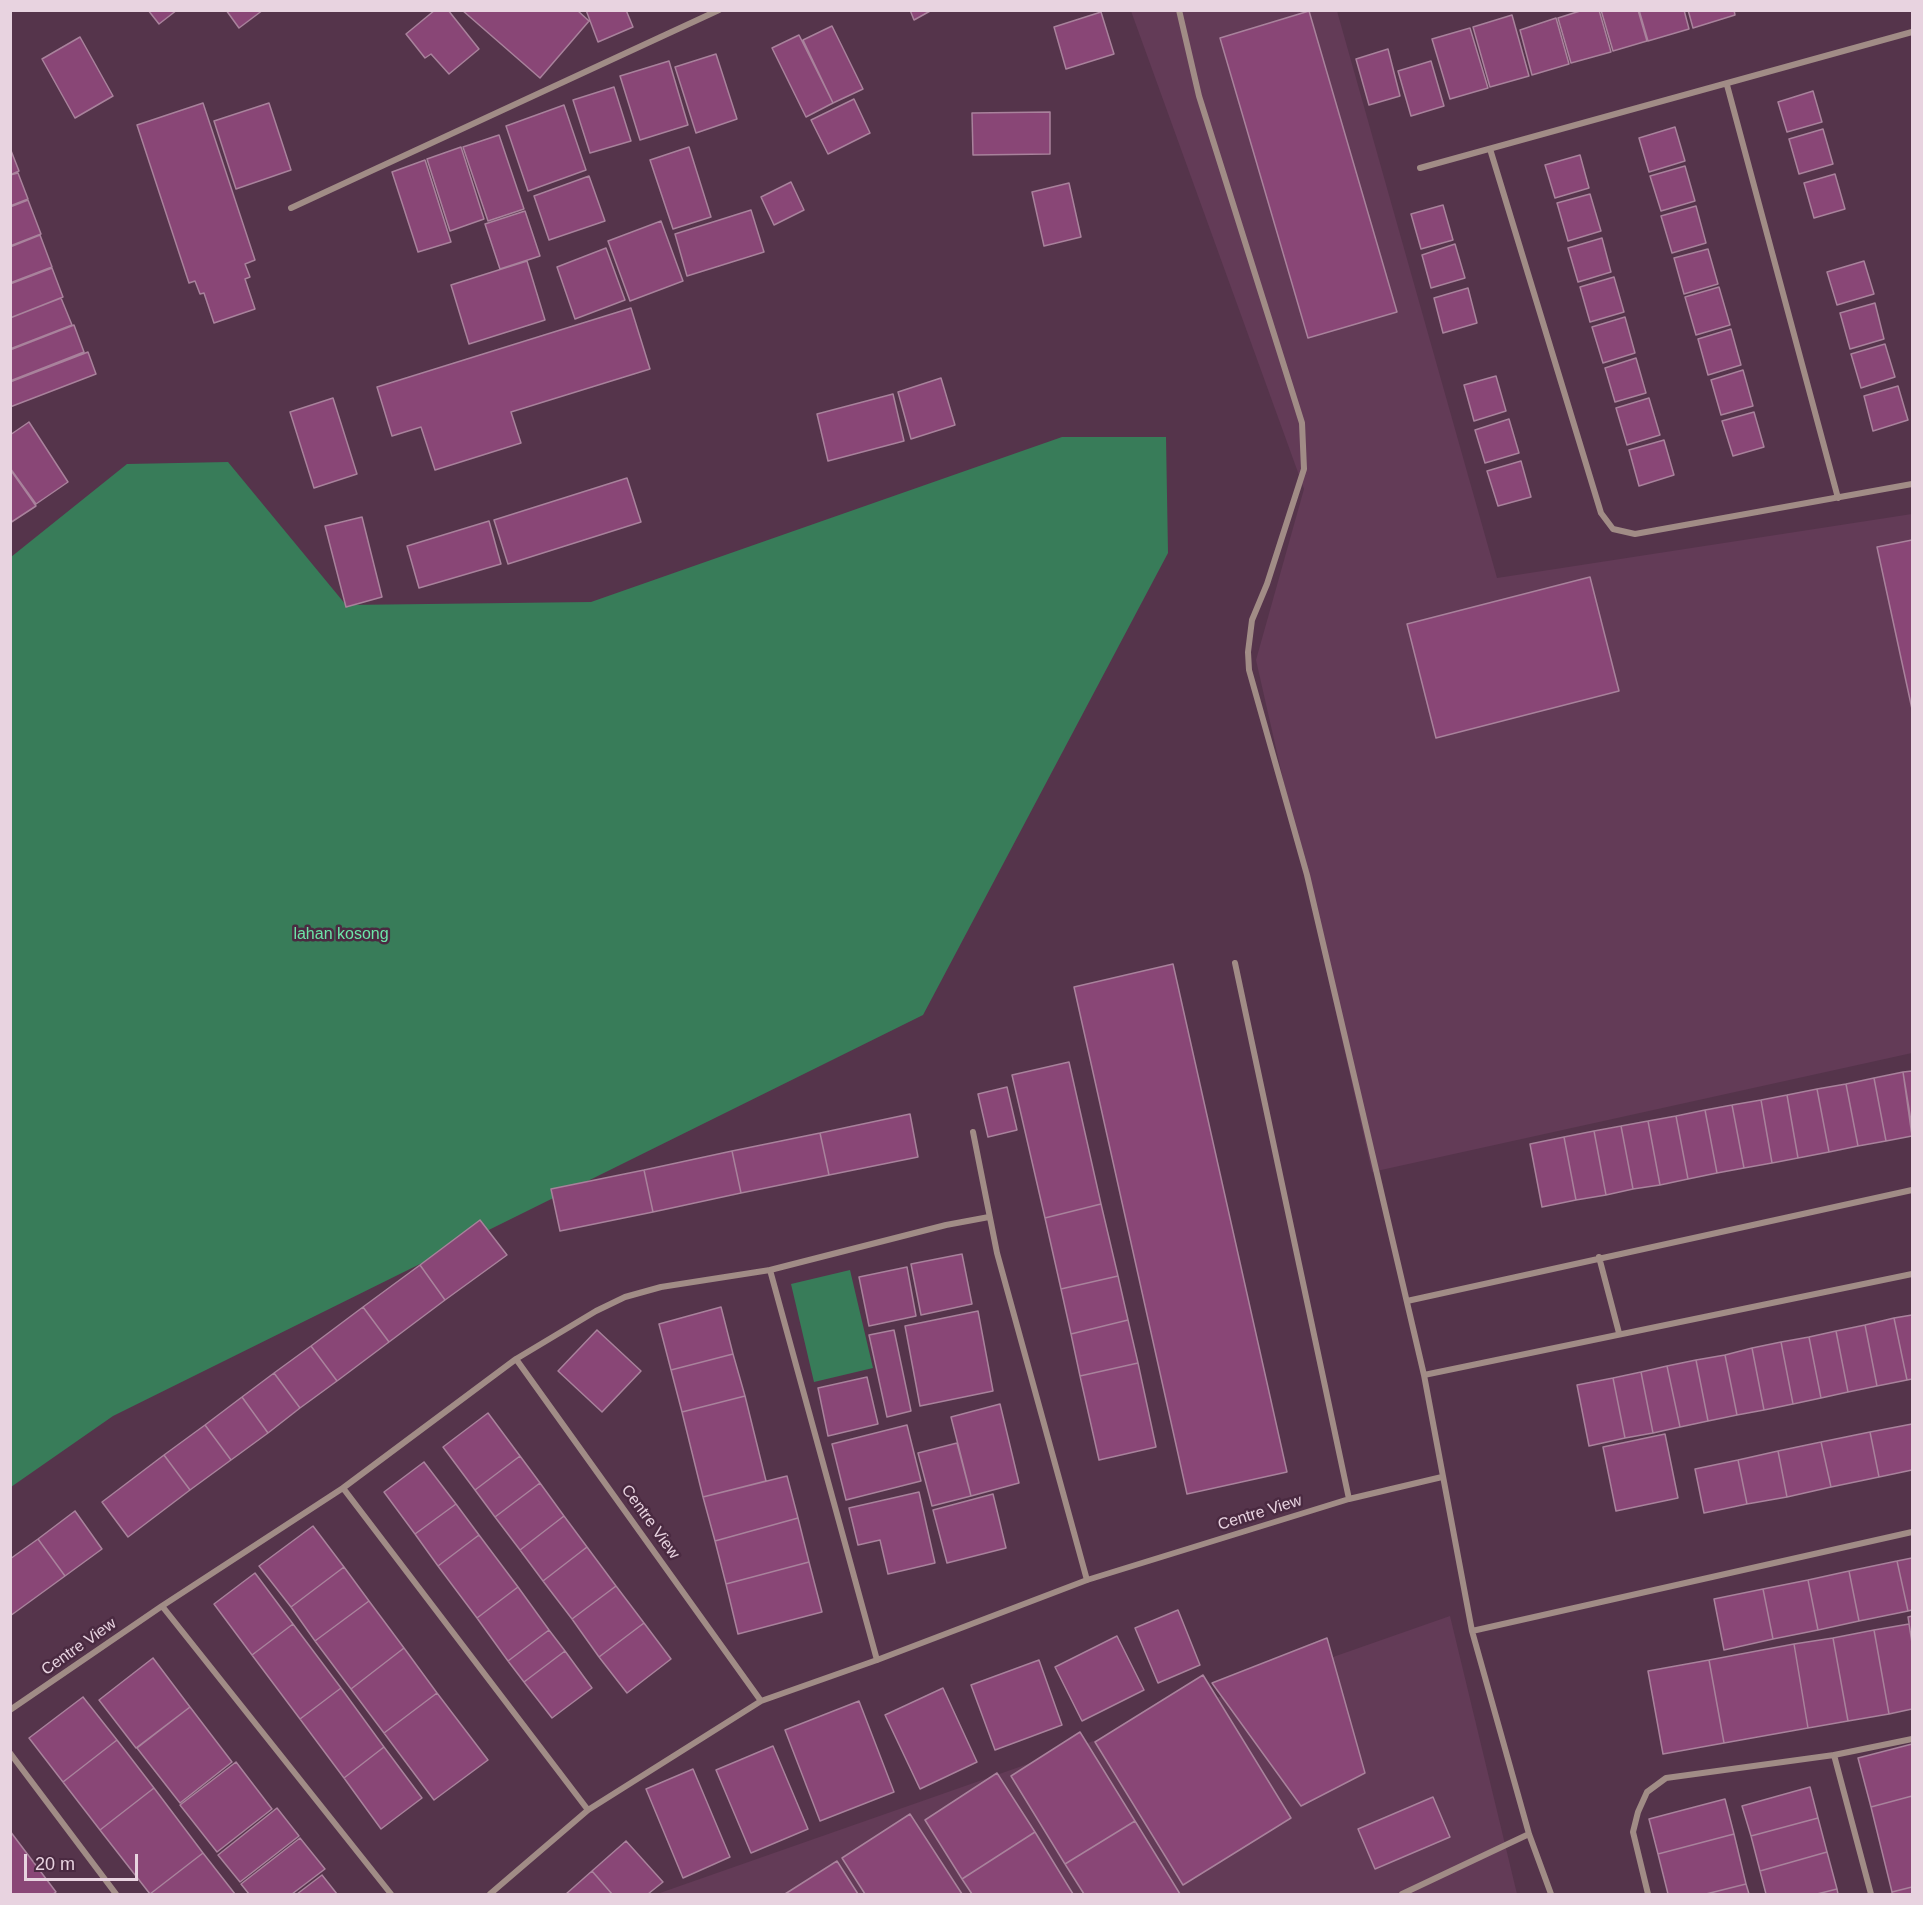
<!DOCTYPE html>
<style>
body{margin:0}
#map{position:relative;width:1923px;height:1905px;overflow:hidden;background:#55344b;font-family:Helvetica,sans-serif}
canvas{display:block}
.frame{position:absolute;inset:0;border:12px solid #e8d3e0;pointer-events:none}
.scale{position:absolute;left:24px;top:1854px;width:114px;height:27px;box-sizing:border-box;border:3px solid #e8d3e0;border-top:0;padding-left:8px;font-size:18px;line-height:21px;white-space:nowrap;color:#e8d3e0;-webkit-text-stroke:4px #4a2a41;paint-order:stroke}
</style>
<div id="map">
<canvas width="1923" height="1905"></canvas>
<div class="frame"></div>
<div class="scale">20 m</div>
</div>
<script>
const c = document.querySelector('canvas').getContext('2d');
c.lineJoin = 'round';
function fillPath(path, color) { c.fillStyle = color; c.fill(path, 'evenodd'); }
const shape = rows => new Path2D(rows.map(r => 'M' + r).join(''));
function trace(path, color, width, dash) { c.strokeStyle = color; c.lineWidth = width; c.lineCap = dash ? 'butt' : 'round'; c.setLineDash(dash || []); c.stroke(path); }
function write(font, color, halo, rows, align = 'center') {
  c.font = font + ' Helvetica,sans-serif'; c.lineWidth = 5; c.setLineDash([]); c.textBaseline = 'middle'; c.strokeStyle = halo; c.fillStyle = color; for (const [text, x, y, turn = 0] of rows) {
    c.save(); c.translate(x, y); c.rotate((+turn || 0) * Math.PI / 180); c.textAlign = isNaN(turn) ? turn : align; if (halo) c.strokeText(text, 0, 0); c.fillText(text, 0, 0); c.restore();
  }
}
fillPath(shape([
 [1131,11,1337,11,1497,578,1912,514,1912,1053,1372,1172,1256,660,1304,489],
 [1450,1616,1517,1894,657,1894]
]), '#633b57');
fillPath(shape([
 [1062,437,1166,437,1168,553,923,1015,113,1416,11,1487,11,557,127,464,228,462,346,605,591,602],
 [850,1270,873,1368,814,1382,791,1284]
]), '#387c59');
const building = shape([
 [148,10,177,10,159,24,148,10],
 [226,10,263,10,239,28,226,10],
 [435,10,448,10,479,49,449,74,431,54,425,58,406,34,435,10],
 [462,10,577,10,589,21,540,78,462,10],
 [586,10,626,10,633,27,598,42,586,10],
 [910,10,932,10,914,20,910,10],
 [1583,10,1599,10,1611,52,1571,63,1558,18,1583,10],
 [1601,10,1638,10,1647,41,1613,51,1601,10],
 [1639,10,1684,10,1689,29,1648,41,1639,10],
 [1688,10,1734,10,1735,15,1693,28,1688,10],
 [1309,11,1397,312,1308,338,1220,38,1309,11],
 [1101,12,1114,54,1066,69,1054,27,1101,12],
 [1512,15,1529,76,1490,87,1473,27,1512,15],
 [1556,18,1569,64,1532,75,1520,30,1556,18],
 [832,26,863,89,833,103,803,40,832,26],
 [1470,28,1488,88,1450,99,1432,39,1470,28],
 [799,35,833,103,806,117,772,48,799,35],
 [80,37,113,96,75,118,42,59,80,37],
 [1388,49,1400,96,1369,105,1356,59,1388,49],
 [716,54,737,119,696,133,675,67,716,54],
 [669,61,688,125,640,140,620,76,669,61],
 [1431,61,1444,106,1411,116,1398,71,1431,61],
 [614,87,631,141,590,153,573,100,614,87],
 [1813,91,1822,122,1787,132,1778,102,1813,91],
 [854,99,870,133,828,154,811,120,854,99],
 [203,103,255,260,245,264,250,277,245,279,255,309,214,323,204,293,200,294,195,281,189,283,137,125,203,103],
 [269,103,291,170,236,189,214,121,269,103],
 [564,105,586,170,528,191,506,126,564,105],
 [1050,112,1050,154,973,155,972,113,1050,112],
 [1675,127,1685,161,1649,172,1639,138,1675,127],
 [1823,129,1833,164,1799,174,1789,139,1823,129],
 [499,135,524,209,488,221,463,147,499,135],
 [461,147,484,219,450,231,427,159,461,147],
 [689,147,711,217,673,229,650,160,689,147],
 [10,148,19,171,10,175,10,148],
 [1580,155,1589,188,1555,198,1545,165,1580,155],
 [425,160,451,242,418,252,392,172,425,160],
 [1685,166,1695,201,1661,211,1650,176,1685,166],
 [18,173,28,199,10,206,10,175,18,173],
 [1835,174,1845,209,1814,218,1804,183,1835,174],
 [589,176,605,221,549,240,534,196,589,176],
 [791,182,804,210,774,225,761,197,791,182],
 [1069,183,1081,237,1044,246,1032,192,1069,183],
 [1590,194,1601,231,1568,241,1557,203,1590,194],
 [28,200,41,234,10,246,10,207,28,200],
 [1443,205,1453,240,1421,249,1411,214,1443,205],
 [1696,206,1706,243,1672,253,1661,216,1696,206],
 [751,210,764,252,687,276,675,234,751,210],
 [525,211,540,256,500,269,485,224,525,211],
 [661,221,683,281,630,301,608,241,661,221],
 [40,235,52,267,10,283,10,247,40,235],
 [1602,238,1611,272,1578,282,1568,248,1602,238],
 [1455,244,1465,278,1431,288,1422,255,1455,244],
 [606,248,625,300,575,319,557,267,606,248],
 [1708,249,1718,284,1684,294,1674,258,1708,249],
 [527,261,545,320,469,344,451,285,527,261],
 [1864,261,1874,294,1837,305,1827,272,1864,261],
 [52,268,63,297,10,318,10,284,52,268],
 [1614,277,1624,312,1590,322,1580,287,1614,277],
 [1719,287,1730,325,1696,335,1685,297,1719,287],
 [1468,288,1477,323,1443,333,1434,298,1468,288],
 [61,298,72,325,10,349,10,318,61,298],
 [1875,303,1884,339,1850,349,1840,313,1875,303],
 [631,308,650,369,511,412,521,443,435,470,421,427,392,436,377,387,631,308],
 [1625,317,1635,353,1603,363,1592,327,1625,317],
 [74,325,84,352,10,381,10,350,74,325],
 [1731,329,1741,365,1708,375,1698,339,1731,329],
 [1885,344,1895,377,1861,388,1851,354,1885,344],
 [88,352,96,374,10,407,10,382,88,352],
 [1636,358,1646,393,1615,402,1605,368,1636,358],
 [1743,370,1753,406,1721,415,1711,380,1743,370],
 [1496,376,1506,411,1474,421,1464,385,1496,376],
 [941,378,955,425,911,439,898,392,941,378],
 [1898,386,1908,420,1873,431,1864,396,1898,386],
 [893,394,904,441,828,461,817,414,893,394],
 [333,398,357,474,314,488,290,412,333,398],
 [1649,398,1660,435,1627,445,1616,408,1649,398],
 [1754,412,1764,447,1733,456,1722,421,1754,412],
 [1509,419,1519,453,1485,463,1475,430,1509,419],
 [29,422,68,482,36,504,10,468,10,435,29,422],
 [1664,440,1674,475,1639,486,1629,450,1664,440],
 [1521,461,1531,497,1498,506,1487,471,1521,461],
 [10,469,36,506,10,523,10,469],
 [627,478,641,522,508,564,494,520,627,478],
 [362,517,382,597,346,607,325,526,362,517],
 [489,521,501,564,419,588,407,546,489,521],
 [1912,540,1912,709,1877,547,1912,540],
 [1590,577,1619,691,1436,738,1407,624,1590,577],
 [1173,964,1287,1472,1187,1494,1074,987,1173,964],
 [1069,1062,1101,1204,1045,1218,1012,1075,1069,1062],
 [1912,1071,1912,1127,1903,1072,1912,1071],
 [1903,1072,1912,1136,1886,1141,1874,1078,1903,1072],
 [1874,1078,1886,1141,1858,1146,1846,1084,1874,1078],
 [1846,1084,1858,1146,1829,1152,1817,1089,1846,1084],
 [1007,1087,1017,1130,988,1137,978,1094,1007,1087],
 [1817,1089,1829,1152,1798,1158,1787,1095,1817,1089],
 [1787,1095,1798,1158,1772,1163,1761,1100,1787,1095],
 [1761,1100,1772,1163,1744,1168,1732,1105,1761,1100],
 [1732,1105,1744,1168,1717,1173,1705,1110,1732,1105],
 [1705,1110,1717,1173,1688,1179,1676,1116,1705,1110],
 [910,1114,918,1157,829,1175,820,1133,910,1114],
 [1676,1116,1688,1179,1660,1185,1648,1121,1676,1116],
 [1648,1121,1660,1185,1633,1189,1621,1126,1648,1121],
 [1621,1126,1633,1189,1606,1195,1594,1131,1621,1126],
 [1594,1131,1606,1195,1576,1200,1564,1137,1594,1131],
 [820,1133,829,1175,741,1193,732,1151,820,1133],
 [1564,1137,1576,1200,1542,1207,1530,1144,1564,1137],
 [732,1151,741,1193,653,1212,644,1170,732,1151],
 [644,1170,653,1212,560,1231,551,1189,644,1170],
 [1101,1204,1118,1276,1061,1289,1045,1218,1101,1204],
 [480,1220,507,1255,445,1300,420,1265,480,1220],
 [962,1254,972,1304,921,1315,911,1264,962,1254],
 [420,1265,445,1300,389,1342,363,1307,420,1265],
 [907,1267,916,1316,869,1326,859,1277,907,1267],
 [1118,1276,1128,1320,1071,1334,1061,1289,1118,1276],
 [363,1307,389,1342,337,1381,311,1346,363,1307],
 [721,1307,733,1354,671,1370,659,1324,721,1307],
 [978,1311,993,1391,920,1406,905,1326,978,1311],
 [1912,1315,1912,1379,1907,1380,1894,1318,1912,1315],
 [1894,1318,1907,1380,1877,1386,1865,1325,1894,1318],
 [1128,1320,1138,1363,1080,1376,1071,1334,1128,1320],
 [1865,1325,1877,1386,1848,1392,1836,1331,1865,1325],
 [597,1330,641,1371,602,1412,558,1371,597,1330],
 [894,1330,911,1411,887,1417,869,1335,894,1330],
 [1836,1331,1848,1392,1821,1398,1809,1337,1836,1331],
 [1809,1337,1821,1398,1793,1404,1781,1342,1809,1337],
 [1781,1342,1793,1404,1764,1410,1752,1348,1781,1342],
 [311,1346,337,1381,300,1408,274,1373,311,1346],
 [1752,1348,1764,1410,1737,1415,1725,1355,1752,1348],
 [733,1354,745,1396,682,1412,671,1370,733,1354],
 [1725,1355,1737,1415,1708,1421,1696,1360,1725,1355],
 [1696,1360,1708,1421,1680,1427,1667,1366,1696,1360],
 [1138,1363,1156,1447,1099,1460,1080,1376,1138,1363],
 [1667,1366,1680,1427,1653,1433,1641,1372,1667,1366],
 [1641,1372,1653,1433,1625,1438,1613,1378,1641,1372],
 [274,1373,300,1408,268,1433,242,1397,274,1373],
 [867,1377,878,1424,828,1436,818,1388,867,1377],
 [1613,1378,1625,1438,1589,1446,1577,1385,1613,1378],
 [745,1396,766,1481,703,1497,682,1412,745,1396],
 [242,1397,268,1433,231,1460,205,1425,242,1397],
 [1000,1404,1019,1483,971,1496,951,1417,1000,1404],
 [488,1413,520,1456,475,1490,443,1447,488,1413],
 [1912,1424,1912,1470,1879,1477,1870,1432,1912,1424],
 [205,1425,231,1460,190,1490,164,1455,205,1425],
 [907,1425,921,1481,846,1500,832,1444,907,1425],
 [1870,1432,1879,1477,1831,1487,1821,1442,1870,1432],
 [1665,1434,1678,1498,1616,1511,1603,1447,1665,1434],
 [1821,1442,1831,1487,1787,1497,1778,1451,1821,1442],
 [957,1443,971,1496,932,1506,918,1453,957,1443],
 [1778,1451,1787,1497,1747,1504,1738,1460,1778,1451],
 [164,1455,190,1490,128,1537,102,1502,164,1455],
 [520,1456,540,1483,495,1517,475,1490,520,1456],
 [1738,1460,1747,1504,1704,1513,1695,1469,1738,1460],
 [424,1462,456,1504,415,1534,384,1492,424,1462],
 [787,1476,798,1518,715,1541,703,1497,787,1476],
 [540,1483,564,1516,520,1550,495,1517,540,1483],
 [919,1492,935,1563,888,1574,880,1540,858,1545,849,1508,919,1492],
 [993,1494,1006,1548,947,1563,933,1510,993,1494],
 [456,1504,479,1535,438,1566,415,1534,456,1504],
 [75,1511,102,1549,65,1576,38,1539,75,1511],
 [564,1516,587,1547,543,1581,520,1550,564,1516],
 [798,1518,809,1562,726,1584,715,1541,798,1518],
 [313,1526,344,1567,291,1607,259,1566,313,1526],
 [479,1535,518,1587,477,1618,438,1566,479,1535],
 [38,1539,65,1576,10,1616,10,1559,38,1539],
 [587,1547,616,1586,572,1619,543,1581,587,1547],
 [1912,1558,1912,1610,1908,1611,1897,1561,1912,1558],
 [1897,1561,1908,1611,1859,1621,1849,1571,1897,1561],
 [809,1562,822,1612,738,1634,726,1584,809,1562],
 [344,1567,369,1601,315,1641,291,1607,344,1567],
 [1849,1571,1859,1621,1818,1630,1808,1580,1849,1571],
 [255,1573,293,1624,252,1655,214,1604,255,1573],
 [1808,1580,1818,1630,1773,1639,1763,1589,1808,1580],
 [616,1586,644,1623,599,1657,572,1619,616,1586],
 [518,1587,549,1630,508,1661,477,1618,518,1587],
 [1763,1589,1773,1639,1724,1650,1714,1599,1763,1589],
 [369,1601,404,1648,351,1689,315,1641,369,1601],
 [1178,1610,1200,1665,1158,1683,1135,1628,1178,1610],
 [1912,1616,1912,1643,1908,1617,1912,1616],
 [644,1623,671,1659,627,1693,599,1657,644,1623],
 [293,1624,341,1688,300,1719,252,1655,293,1624],
 [1909,1624,1912,1643,1912,1709,1889,1714,1874,1630,1909,1624],
 [549,1630,565,1651,524,1682,508,1661,549,1630],
 [1874,1630,1889,1714,1848,1721,1833,1638,1874,1630],
 [1117,1636,1144,1690,1082,1721,1055,1667,1117,1636],
 [1327,1638,1365,1773,1301,1806,1212,1683,1327,1638],
 [1833,1638,1848,1721,1808,1728,1794,1644,1833,1638],
 [1794,1644,1808,1728,1724,1743,1709,1660,1794,1644],
 [404,1648,437,1693,384,1733,351,1689,404,1648],
 [565,1651,592,1688,552,1718,524,1682,565,1651],
 [153,1658,190,1707,136,1748,99,1700,153,1658],
 [1039,1660,1062,1725,995,1750,971,1685,1039,1660],
 [1709,1660,1724,1743,1663,1754,1648,1671,1709,1660],
 [1203,1675,1291,1818,1183,1885,1095,1742,1203,1675],
 [341,1688,384,1747,344,1778,300,1719,341,1688],
 [943,1688,977,1762,920,1789,885,1715,943,1688],
 [437,1693,488,1760,434,1800,384,1733,437,1693],
 [83,1697,117,1740,63,1782,29,1738,83,1697],
 [859,1701,894,1792,820,1821,785,1730,859,1701],
 [190,1707,232,1762,180,1803,137,1748,190,1707],
 [1080,1732,1135,1821,1065,1864,1011,1776,1080,1732],
 [117,1740,154,1788,100,1830,63,1782,117,1740],
 [1912,1744,1912,1796,1871,1807,1858,1758,1912,1744],
 [773,1746,808,1829,751,1853,716,1770,773,1746],
 [384,1747,422,1798,381,1829,344,1778,384,1747],
 [236,1762,272,1809,217,1852,180,1805,236,1762],
 [693,1769,730,1857,683,1878,646,1789,693,1769],
 [997,1773,1035,1832,962,1879,925,1820,997,1773],
 [1810,1787,1818,1818,1751,1836,1742,1806,1810,1787],
 [154,1788,203,1853,150,1894,100,1830,154,1788],
 [1912,1796,1912,1887,1892,1892,1871,1807,1912,1796],
 [1433,1797,1450,1837,1375,1869,1358,1829,1433,1797],
 [1725,1799,1734,1834,1658,1854,1649,1819,1725,1799],
 [277,1808,299,1836,240,1882,218,1855,277,1808],
 [910,1814,962,1894,865,1894,842,1858,910,1814],
 [1818,1818,1827,1852,1760,1871,1751,1836,1818,1818],
 [1135,1821,1180,1894,1084,1894,1065,1864,1135,1821],
 [10,1831,56,1892,53,1894,10,1894,10,1831],
 [1035,1832,1073,1894,972,1894,962,1879,1035,1832],
 [1734,1834,1746,1884,1706,1894,1668,1894,1658,1854,1734,1834],
 [300,1838,325,1869,292,1894,249,1894,241,1884,300,1838],
 [626,1841,663,1882,648,1894,612,1894,592,1871,626,1841],
 [1827,1852,1837,1889,1817,1894,1766,1894,1760,1871,1827,1852],
 [203,1853,235,1894,150,1894,203,1853],
 [837,1861,858,1894,785,1894,837,1861],
 [592,1871,612,1894,566,1894,592,1871],
 [322,1875,337,1894,297,1894,322,1875],
 [1746,1884,1749,1894,1706,1894,1746,1884],
 [1912,1887,1912,1894,1892,1894,1892,1892,1912,1887],
 [1837,1889,1838,1894,1817,1894,1837,1889]
]);
fillPath(building, '#894676');
trace(building, '#a9829c', 1.5);
trace(shape([
 [1179,10,1199,96,1302,423,1304,469,1267,584,1252,620,1248,652,1249,670,1307,875,1424,1375,1472,1631,1529,1834,1551,1894],
 [1727,85,1838,498],
 [1490,149,1601,513,1613,529,1635,534,1912,484],
 [1420,168,1912,32],
 [291,208,719,10],
 [1235,963,1349,1499],
 [973,1132,997,1253,1087,1580],
 [1599,1257,1619,1333],
 [770,1270,877,1660],
 [1407,1301,1912,1190],
 [516,1359,761,1701],
 [1424,1375,1912,1274],
 [343,1488,588,1810],
 [162,1606,391,1894],
 [1472,1631,1912,1532],
 [10,1710,162,1606,343,1488,516,1359,596,1311,625,1297,661,1287,770,1270,946,1225,989,1217],
 [10,1753,116,1894],
 [1834,1755,1871,1894],
 [490,1894,588,1810,761,1701,877,1660,1087,1580,1349,1499,1442,1477],
 [1402,1894,1529,1834],
 [1648,1894,1633,1832,1638,1812,1647,1792,1666,1778,1834,1755,1912,1739]
]), '#a18c86', 6);
write('16px', '#6de5a8', '#4a2a41', [
 ["lahan kosong",341,935]
]);
write('16px', '#e8d3e0', '#4a2a41', [
 ["Centre View",1260,1513,-17],
 ["Centre View",650,1522,54],
 ["Centre View",79,1647,-35]
]);
</script>
